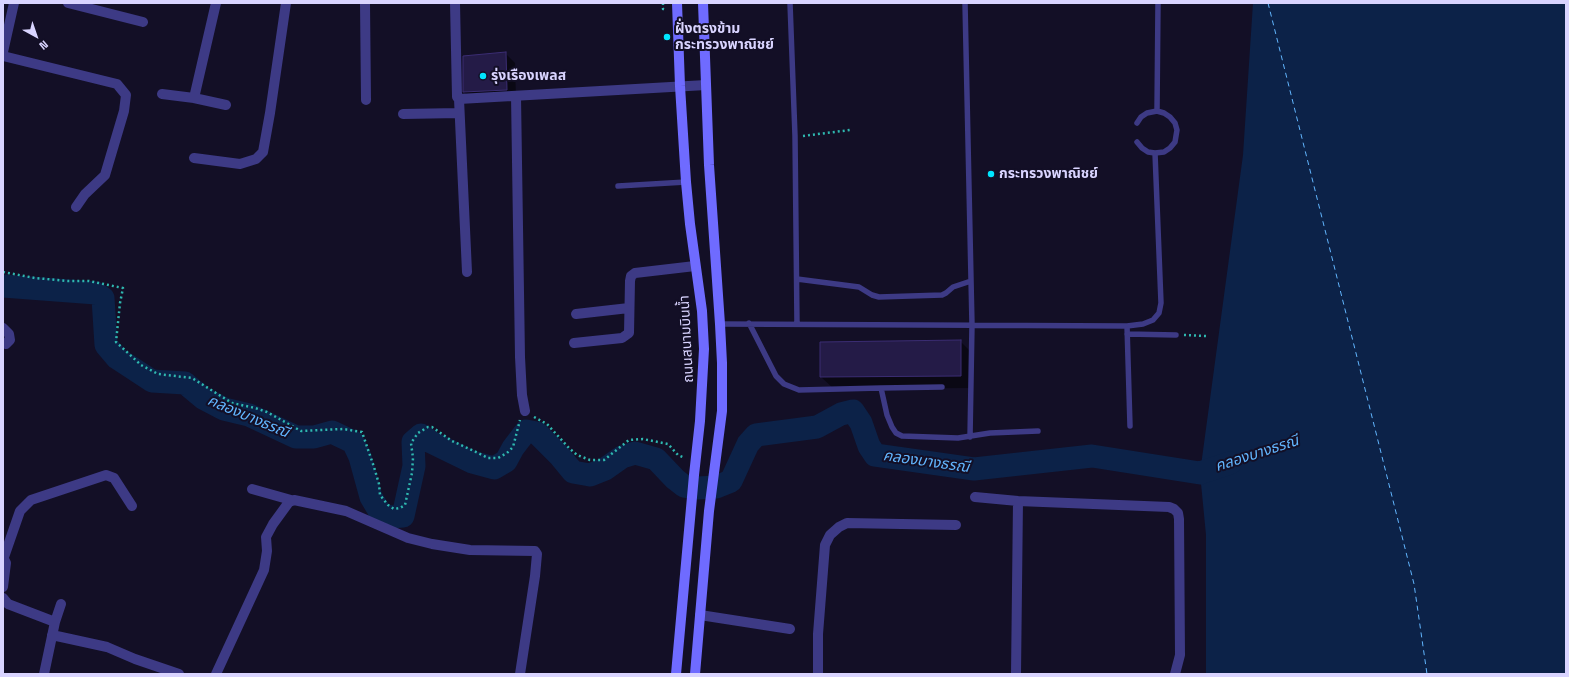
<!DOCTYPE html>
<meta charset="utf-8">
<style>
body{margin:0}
#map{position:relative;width:1569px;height:677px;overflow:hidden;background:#130f26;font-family:"Space Grotesk",sans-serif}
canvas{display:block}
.frame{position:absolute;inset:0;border:4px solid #d9d4ff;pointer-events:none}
.north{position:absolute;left:16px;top:16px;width:40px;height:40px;-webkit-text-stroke:3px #130f26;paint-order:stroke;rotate:140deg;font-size:11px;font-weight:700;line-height:16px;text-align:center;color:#d9d4ff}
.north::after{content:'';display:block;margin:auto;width:14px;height:18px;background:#d9d4ff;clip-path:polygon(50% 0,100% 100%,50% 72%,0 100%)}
</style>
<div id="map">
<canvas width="1569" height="677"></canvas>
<div class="frame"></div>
<div class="north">N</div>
</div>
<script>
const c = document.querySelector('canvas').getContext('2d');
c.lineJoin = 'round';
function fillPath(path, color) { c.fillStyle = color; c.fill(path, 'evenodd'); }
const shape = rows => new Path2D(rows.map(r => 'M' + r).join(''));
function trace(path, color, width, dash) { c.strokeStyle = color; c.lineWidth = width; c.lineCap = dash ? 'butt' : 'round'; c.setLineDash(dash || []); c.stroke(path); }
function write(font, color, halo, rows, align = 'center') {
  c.font = font + ' "Space Grotesk","Noto Sans Thai",sans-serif'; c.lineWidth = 4; c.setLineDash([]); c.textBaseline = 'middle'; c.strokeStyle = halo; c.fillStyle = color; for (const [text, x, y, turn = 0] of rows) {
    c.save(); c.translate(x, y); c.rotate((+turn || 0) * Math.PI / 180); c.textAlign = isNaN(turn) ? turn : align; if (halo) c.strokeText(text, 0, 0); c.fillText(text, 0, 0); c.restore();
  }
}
fillPath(shape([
 [1253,3,1566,3,1566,674,1206,674,1206,535,1200,473,1243,155]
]), '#0c2248');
fillPath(shape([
 [505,53,515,63,516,99,474,101,464,92],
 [960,341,973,354,973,388,834,389,821,377]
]), '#0007');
trace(shape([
 [3,286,96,293,103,298,106,345,117,358,152,381,185,383,203,398,224,409,249,415,296,437,314,437,332,432,353,442,360,457,371,497,381,514,390,517,403,516,414,466,413,442,421,435,431,442,472,462,494,468,506,461,513,448,526,431,537,433,559,455,573,472,590,475,605,469,622,457,635,453,656,459,675,479,684,486,698,488,716,487,731,481,748,444,756,435,817,427,841,414,853,411,861,423,869,446,875,455,974,469,1092,456,1200,473,1230,463]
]), '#0c2248', 23);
trace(shape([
 [1268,3,1414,584,1427,674]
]), '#62b6ff', 1, [5, 4]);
const building = shape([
 [506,52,507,90,463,92,463,56,506,52],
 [961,340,961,376,820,377,820,342,961,340]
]);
fillPath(building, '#241b47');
trace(building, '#3b2d73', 1);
trace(shape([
 [663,3,663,9,666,9],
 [803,136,850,130],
 [3,272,35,278,68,281,89,281,123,288,120,303,116,342,141,365,158,374,192,378,232,403,255,408,267,412,301,431,343,429,362,432,374,467,379,484,380,495,388,505,394,509,400,508,405,505,412,473,413,458,411,443,418,433,428,427,432,427,452,441,476,452,488,458,498,458,507,453,513,447,520,420],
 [1184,335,1206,336],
 [534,417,547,424,569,448,577,455,590,460,604,460,629,440,643,439,668,444,678,455,685,458]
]), '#2fb8b0', 2.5, [2, 3]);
trace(shape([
 [790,3,795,136,797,324],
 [965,3,972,325,970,437],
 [1157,111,1158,3],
 [1137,123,1141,117,1147,113,1157,111,1164,113,1170,117,1175,123,1177,130,1175,142,1170,148,1164,152,1155,153,1148,152,1142,148,1137,142],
 [618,186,686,182],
 [797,279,859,287,872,295,879,297,942,295,946,293,953,287,971,281],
 [749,323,776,376,784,384,799,390,881,388,887,415,892,427,896,433,902,436,958,438,990,433,1038,431],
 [720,324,1127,326,1143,324,1153,320,1159,313,1161,303,1155,153],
 [1127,326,1130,426],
 [1127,334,1176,335],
 [881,388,942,387]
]), '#3d3a85', 5.5);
trace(shape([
 [68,3,143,22],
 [216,3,194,98,226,105],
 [365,3,366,100],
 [455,3,457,97,459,99,467,272],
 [3,52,14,3],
 [3,56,117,84,126,95,124,111,105,175,85,194,76,207],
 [162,94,194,98],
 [516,96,520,357,522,395,525,411],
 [459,99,706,85],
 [403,114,459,113],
 [194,158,240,164,256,159,263,152,270,113,286,3],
 [576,314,629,308],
 [3,328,9,334,10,340,6,344,3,343],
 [574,343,622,338,629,333,630,281,631,276,635,273,695,266],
 [252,489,291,500],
 [975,497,1018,501,1169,507,1174,509,1178,513,1179,519,1180,655,1175,674],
 [3,557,6,563,3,587],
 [4,557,20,511,31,500,106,475,114,478,132,506],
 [3,598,8,604,55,622],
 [700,615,790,629],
 [52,635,107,647,135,659,179,674],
 [44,674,55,622,61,604],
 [216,674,264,570,267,551,266,537,273,524,289,502,294,500,346,511,408,538,432,544,470,550,535,551,537,554,535,576,520,674],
 [818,674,818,634,825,545,830,535,839,527,847,523,956,525],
 [1016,674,1018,501]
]), '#3d3a85', 10);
trace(shape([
 [676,674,694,475,700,421,704,349,702,311,690,224,686,182,680,86,677,3],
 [695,674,709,511,722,411,722,363,720,324,709,165,703,3]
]), '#6f6bff', 10);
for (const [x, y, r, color] of [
 [667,37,4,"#00e5ff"],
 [483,76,4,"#00e5ff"],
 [991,174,4,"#00e5ff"]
]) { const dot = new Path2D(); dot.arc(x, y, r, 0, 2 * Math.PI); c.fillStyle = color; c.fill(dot); trace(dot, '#130f26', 1.5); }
write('bold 14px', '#d9d4ff', '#130f26', [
 ["ฝั่งตรงข้าม",675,29],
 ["กระทรวงพาณิชย์",675,45],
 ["รุ่งเรืองเพลส",491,76],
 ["กระทรวงพาณิชย์",999,174]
], 'left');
write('14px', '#d9d4ff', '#130f26', [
 ["ถนนสนามบินน้ำ",687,339,-93]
]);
write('italic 15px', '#62b6ff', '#130f26', [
 ["คลองบางธรณี",248,417,23],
 ["คลองบางธรณี",1257,454,-18],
 ["คลองบางธรณี",926,462,8]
]);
</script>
